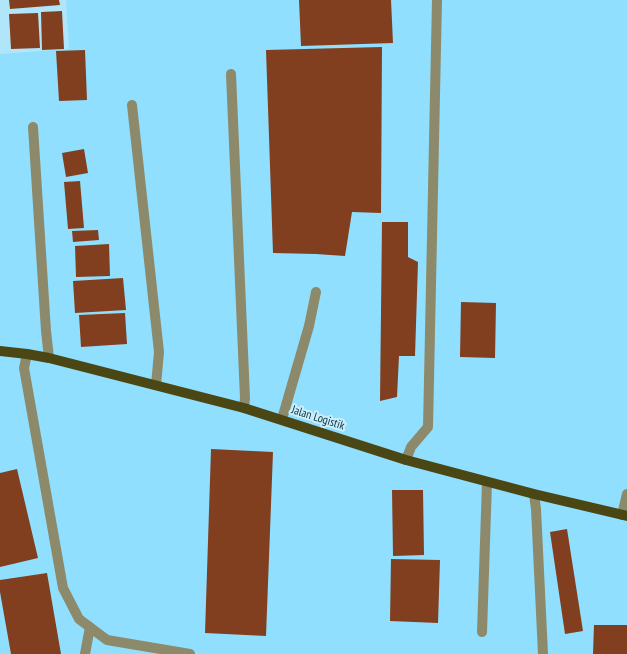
<!DOCTYPE html>
<style>
body{margin:0}
canvas{display:block;background:#b1e5fa}
</style>
<canvas width="627" height="654"></canvas>
<script>
const c = document.querySelector('canvas').getContext('2d');
c.lineJoin = 'round';
function fillPath(path, color) { c.fillStyle = color; c.fill(path, 'evenodd'); }
const shape = rows => new Path2D(rows.map(r => 'M' + r).join(''));
function trace(path, color, width, dash) { c.strokeStyle = color; c.lineWidth = width; c.lineCap = dash ? 'butt' : 'round'; c.setLineDash(dash || []); c.stroke(path); }
function write(font, color, halo, rows, align = 'center') {
  c.font = font + ' "PT Sans Narrow",sans-serif'; c.lineWidth = 4; c.setLineDash([]); c.textBaseline = 'middle'; c.strokeStyle = halo; c.fillStyle = color; for (const [text, x, y, turn = 0] of rows) {
    c.save(); c.translate(x, y); c.rotate((+turn || 0) * Math.PI / 180); c.textAlign = isNaN(turn) ? turn : align; if (halo) c.strokeText(text, 0, 0); c.fillText(text, 0, 0); c.restore();
  }
}
fillPath(shape([
 [66,0,627,0,627,654,0,654,0,54,69,49]
]), '#90dffe');
fillPath(shape([
 [9,0,59,0,60,5,10,9],
 [299,0,391,0,393,43,301,46],
 [62,11,64,49,42,50,41,12],
 [38,13,40,48,11,49,9,14],
 [382,47,381,213,352,212,345,256,316,254,273,253,266,50],
 [85,50,87,100,59,101,56,51],
 [84,149,88,173,66,177,62,153],
 [80,181,84,228,68,229,64,182],
 [382,222,408,222,408,257,418,262,415,356,399,356,397,397,380,401],
 [98,230,99,240,73,242,72,231],
 [109,244,110,276,76,277,75,246],
 [123,278,126,310,75,313,73,281],
 [461,302,496,303,495,358,460,357],
 [125,313,127,344,81,347,79,315],
 [211,449,273,452,266,636,205,633],
 [17,469,38,558,0,567,0,473],
 [392,490,423,490,424,555,393,556],
 [567,529,583,631,565,634,550,532],
 [391,559,440,560,438,623,390,621],
 [47,573,61,654,11,654,0,592,0,580],
 [594,625,627,625,627,654,593,654]
]), '#813f1f');
trace(shape([
 [231,74,245,398,244,408],
 [132,105,159,352,156,385],
 [33,127,46,331,49,358],
 [27,354,24,368,63,588,79,619,107,640,190,654],
 [282,419,309,326,316,292],
 [406,460,411,447,428,427,437,0],
 [534,494,536,509,543,654],
 [622,515,627,494],
 [482,632,487,482],
 [85,654,90,627]
]), '#8c8a6a', 10);
trace(shape([
 [0,351,27,354,49,358,244,408,406,460,534,494,627,516]
]), '#4b4715', 10);
write('12px', '#0b3543', '#cdeffd', [
 ["Jalan Logistik",318,418,18]
]);
</script>
